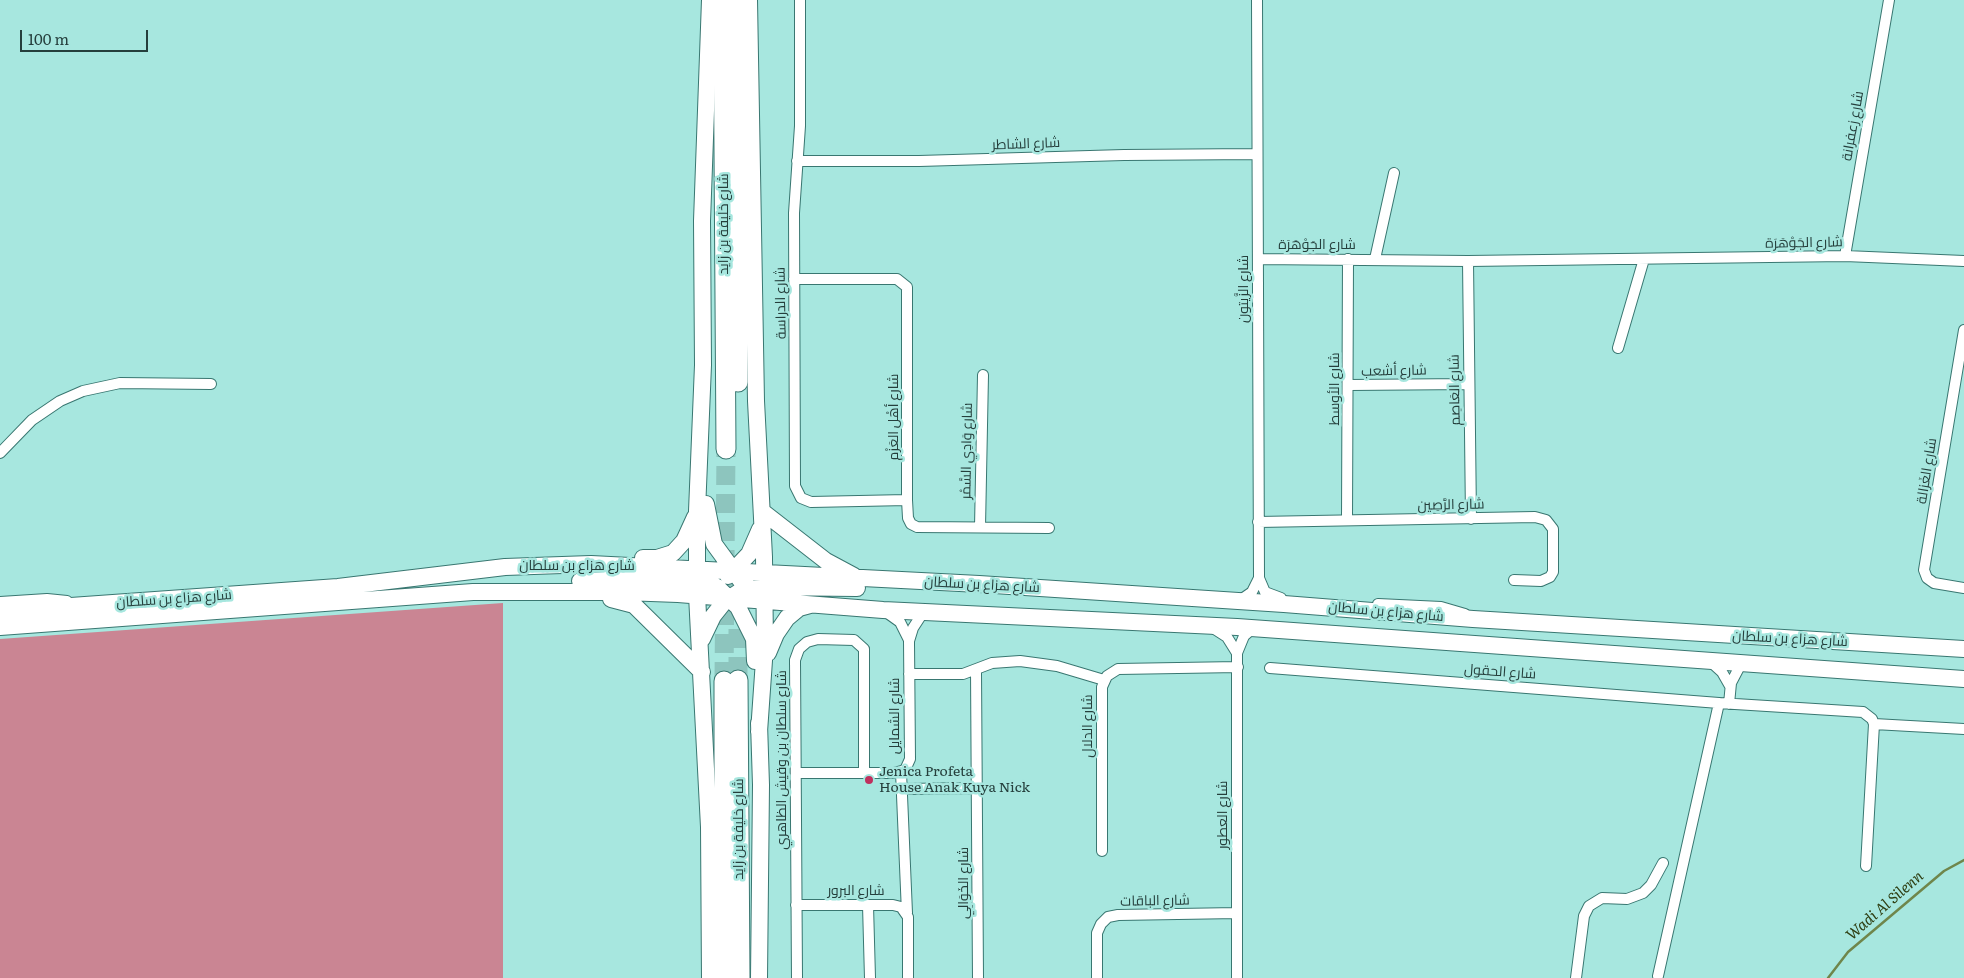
<!DOCTYPE html>
<meta charset="utf-8">
<style>
body{margin:0}
#map{position:relative;width:1964px;height:978px;overflow:hidden;background:#a7e7df;font-family:Literata,serif}
canvas{display:block}
.scale{position:absolute;left:20px;top:30px;width:128px;height:22px;box-sizing:border-box;border:2px solid #253f3c;border-top:0;padding-left:6px;font-size:15px;line-height:18px;white-space:nowrap;color:#253f3c;-webkit-text-stroke:4px #a7e7df;paint-order:stroke}
</style>
<div id="map">
<canvas width="1964" height="978"></canvas>
<div class="scale">100 m</div>
</div>
<script>
const c = document.querySelector('canvas').getContext('2d');
c.lineJoin = 'round';
function fillPath(path, color) { c.fillStyle = color; c.fill(path, 'evenodd'); }
const shape = rows => new Path2D(rows.map(r => 'M' + r).join(''));
function trace(path, color, width, dash) { c.strokeStyle = color; c.lineWidth = width; c.lineCap = dash ? 'butt' : 'round'; c.setLineDash(dash || []); c.stroke(path); }
function write(font, color, halo, rows, align = 'center') {
  c.font = font + ' Literata,Cairo,serif'; c.lineWidth = 5; c.setLineDash([]); c.textBaseline = 'middle'; c.strokeStyle = halo; c.fillStyle = color; for (const [text, x, y, turn = 0] of rows) {
    c.save(); c.translate(x, y); c.rotate((+turn || 0) * Math.PI / 180); c.textAlign = isNaN(turn) ? turn : align; if (halo) c.strokeText(text, 0, 0); c.fillText(text, 0, 0); c.restore();
  }
}
fillPath(shape([
 [503,603,503,978,0,978,0,639]
]), '#ca8593');
trace(shape([
 [1828,978,1848,952,1944,871,1964,860]
]), '#6f864b', 2.5);
trace(shape([
 [738,601,738,680],
 [724,681,726,449]
]), '#8dc5be', 19, [19, 9]);
const street = shape([
 [800,0,800,126,794,213,795,486,801,498,811,502,907,500],
 [1257,0,1259,578,1265,592,1281,598],
 [797,161,919,161,1124,155,1256,154],
 [1845,256,1889,0],
 [1258,259,1468,261,1845,256,1964,261],
 [1375,259,1394,173],
 [1468,261,1471,519],
 [794,279,897,279,907,287,907,500,908,518,911,524,917,527,1049,528],
 [1964,330,1924,570,1927,578,1934,583,1964,588],
 [1618,348,1644,259],
 [1349,385,1468,384],
 [0,453,32,420,60,401,83,391,120,383,211,384],
 [1347,520,1348,259],
 [1258,522,1535,517,1546,520,1553,529,1553,572,1550,577,1541,581,1514,580],
 [980,527,983,375],
 [1239,601,1252,592,1259,578],
 [0,602,47,599,67,601],
 [1378,604,1441,607,1465,614],
 [886,612,900,622,909,640],
 [1213,628,1227,637,1237,653],
 [1711,662,1722,672,1730,686],
 [1270,668,1719,703,1863,712,1872,719,1874,724,1866,866],
 [976,670,978,978],
 [909,674,963,674,992,663,1020,661,1057,666,1104,680],
 [1729,704,1731,683,1742,662],
 [1874,724,1964,729],
 [901,772,907,913],
 [796,773,894,773,905,770,910,759,909,641,913,628,924,611],
 [902,789,978,788],
 [1102,851,1102,687,1107,676,1118,669,1238,667],
 [796,905,893,905,901,907,908,917,908,978],
 [868,905,870,978],
 [1658,976,1719,703],
 [797,978,795,660,799,649,807,642,818,639,854,640,864,649,864,773],
 [1097,978,1097,933,1101,924,1108,917,1118,915,1237,913],
 [1237,978,1237,653,1244,636,1253,628],
 [1576,978,1584,916,1589,906,1602,898,1627,899,1643,893,1651,885,1663,863]
]);
const primary = shape([
 [710,0,702,221,703,365,697,511,697,595,709,827,710,978],
 [749,0,756,401,764,557,765,646,759,732],
 [706,504,714,544,741,581,764,600],
 [763,512,826,561,854,576],
 [643,558,657,558,673,553,684,541,695,517],
 [689,574,717,587,738,607,754,639,755,661],
 [728,576,749,554,760,529],
 [580,581,645,580,700,583],
 [611,599,634,605,702,672],
 [0,611,338,587,505,567,591,564,979,584,1284,604,1473,619,1964,649],
 [0,627,473,592,624,592,678,594,883,610,1237,627,1964,679],
 [702,639,713,616,725,601,739,592,764,587,857,588],
 [768,653,776,634,787,618,799,608,810,605],
 [759,723,761,785,759,978]
]);
const highway = shape([
 [723,0,726,449],
 [736,0,738,382],
 [738,680,740,978],
 [724,681,724,978]
]);
trace(street, '#397771', 12);
trace(primary, '#397771', 18);
trace(highway, '#397771', 21);
trace(street, '#fff', 10);
trace(primary, '#fff', 16);
trace(highway, '#fff', 19);
for (const [x, y, r, color] of [
 [869,780,5,"#bf305e"]
]) { const dot = new Path2D(); dot.arc(x, y, r, 0, 2 * Math.PI); c.fillStyle = color; c.fill(dot); trace(dot, '#a7e7df', 2); }
write('14px', '#253f3c', '#a7e7df', [
 ["شارع زعفرانة",1853,126,-80],
 ["شارع الشاطر",1026,144,-2],
 ["شارع خليفة بن زايد",724,224,-90],
 ["شارع الجَوْهَرَة",1804,243,-1],
 ["شارع الجَوْهَرَة",1317,245],
 ["شارع الزَّيتون",1244,289,-90],
 ["شارع الدراسة",781,303,-91],
 ["شارع أشعب",1394,371,-1],
 ["شارع الأوسط",1335,389,-90],
 ["شارع العَاصِم",1455,390,-91],
 ["شارع أهْل العَزْم",894,417,-90],
 ["شارع وَادِي السَّمْر",967,451,-89],
 ["شارع الغَزالة",1927,471,-81],
 ["شارع الرَّصِين",1451,505,-1],
 ["شارع هزاع بن سلطان",577,566],
 ["شارع هزاع بن سلطان",982,585,3],
 ["شارع هزاع بن سلطان",174,599,-4],
 ["شارع هزاع بن سلطان",1386,612,5],
 ["شارع هزاع بن سلطان",1790,639,3],
 ["شارع الحقول",1500,672,4],
 ["شارع الشمايل",895,716,-90],
 ["شارع الدلال",1088,726,-90],
 ["شارع سلطان بن وقيش الظاهري",782,760,-90],
 ["شارع العطور",1223,815,-90],
 ["شارع خليفة بن زايد",739,829,-90],
 ["شارع الخَوَالِي",964,883,-90],
 ["شارع البرور",856,891],
 ["شارع الباقات",1155,901,-1]
]);
write('14px', '#253f3c', '#a7e7df', [
 ["Jenica Profeta",879,772],
 ["House Anak Kuya Nick",879,788]
], 'left');
write('italic 15px', '#2f3f13', '#a7e7df', [
 ["Wadi Al Silenn",1885,906,-41]
]);
</script>
